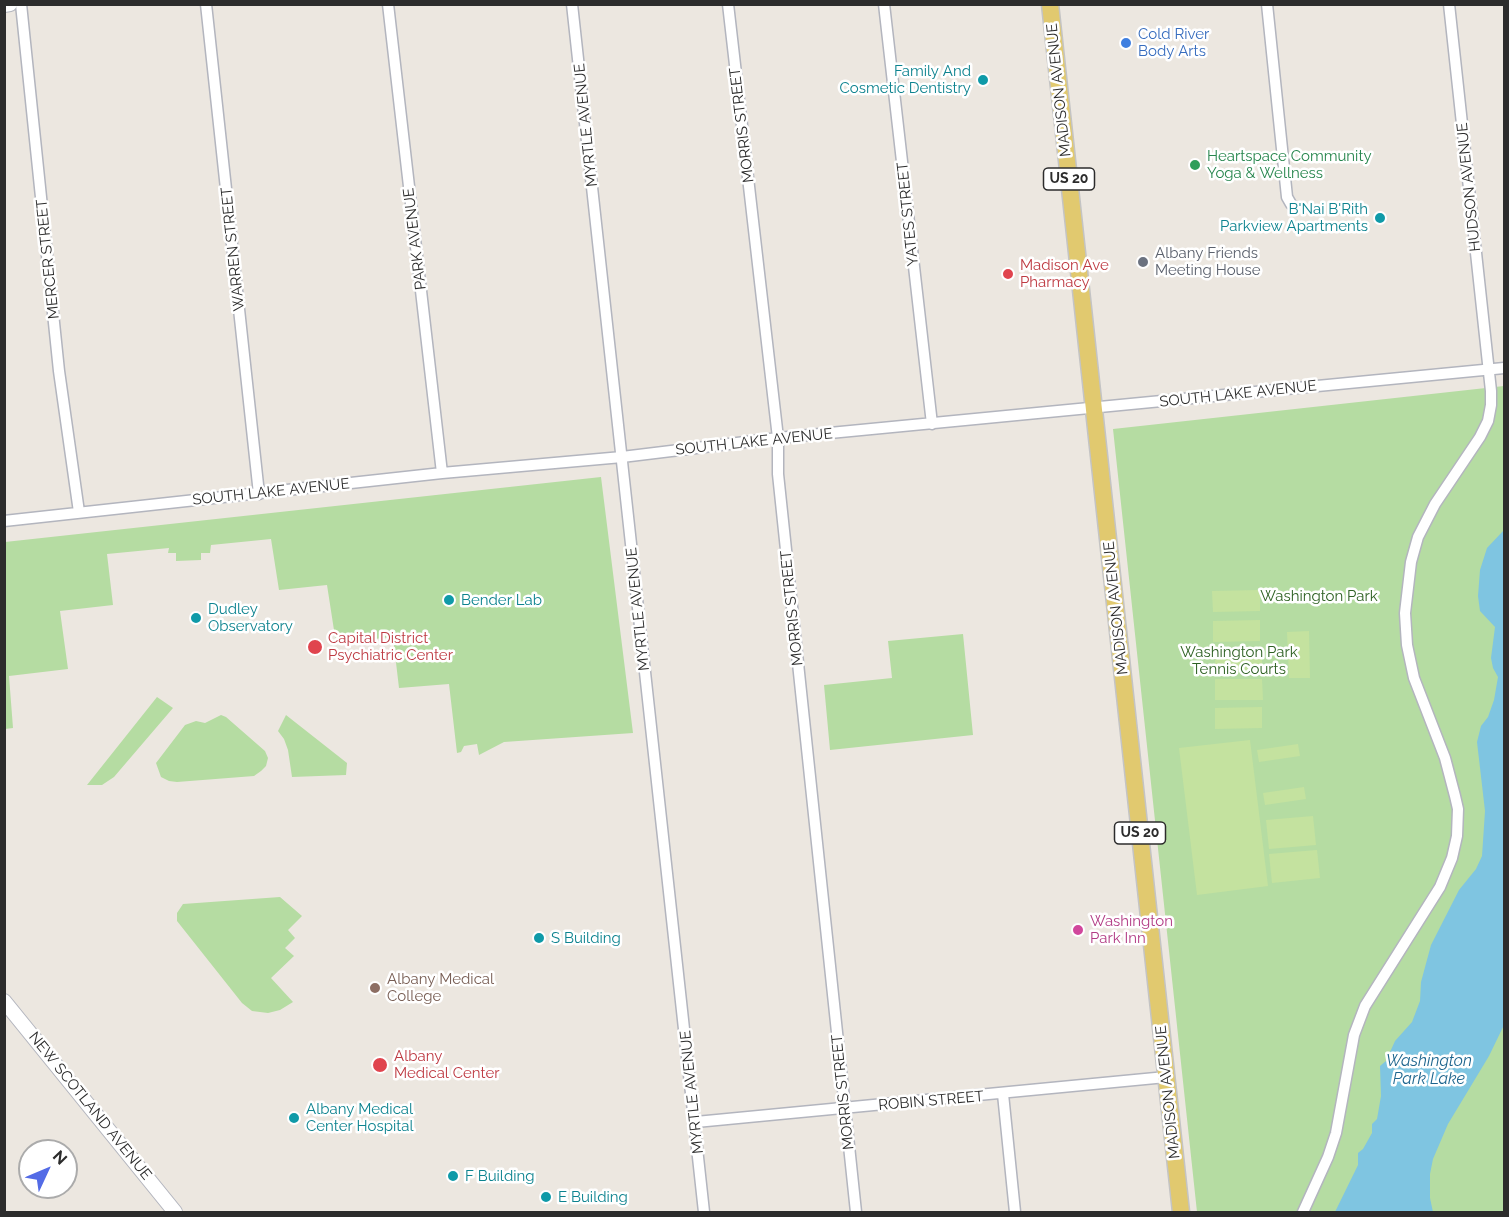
<!DOCTYPE html>
<style>
body{margin:0}
#map{position:relative;width:1509px;height:1217px;overflow:hidden;background:#ece7e0;font-family:Raleway,sans-serif}
canvas{display:block}
.frame{position:absolute;inset:0;border:6px solid #2c2c2c;pointer-events:none}
.north{position:absolute;left:18px;top:1139px;width:60px;height:60px;box-sizing:border-box;background:#fff;border:2px solid #ababab;border-radius:50%;rotate:46deg;font-size:16px;font-weight:700;line-height:24px;text-align:center;color:#2c2c2c}
.north::after{content:'';display:block;margin:auto;width:21px;height:27px;background:#536be6;clip-path:polygon(50% 0,100% 100%,50% 72%,0 100%)}
</style>
<div id="map">
<canvas width="1509" height="1217"></canvas>
<div class="frame"></div>
<div class="north">N</div>
</div>
<script>
const c = document.querySelector('canvas').getContext('2d');
c.lineJoin = 'round';
function fillPath(path, color) { c.fillStyle = color; c.fill(path, 'evenodd'); }
const shape = rows => new Path2D(rows.map(r => 'M' + r).join(''));
function trace(path, color, width, dash) { c.strokeStyle = color; c.lineWidth = width; c.lineCap = dash ? 'butt' : 'round'; c.setLineDash(dash || []); c.stroke(path); }
function write(font, color, halo, rows, align = 'center') {
  c.font = font + ' Raleway,sans-serif'; c.lineWidth = 5; c.setLineDash([]); c.textBaseline = 'middle'; c.strokeStyle = halo; c.fillStyle = color; for (const [text, x, y, turn = 0] of rows) {
    c.save(); c.translate(x, y); c.rotate((+turn || 0) * Math.PI / 180); c.textAlign = isNaN(turn) ? turn : align; if (halo) c.strokeText(text, 0, 0); c.fillText(text, 0, 0); c.restore();
  }
}
fillPath(shape([
 [1504,386,1504,1212,1197,1212,1113,429],
 [601,477,633,733,504,742,479,755,477,744,464,746,461,752,457,753,449,684,399,688,393,637,336,643,327,585,279,590,271,539,211,545,210,553,201,553,201,560,176,561,176,553,168,553,169,548,107,554,113,605,60,611,68,669,9,676,13,728,5,729,5,542],
 [963,634,973,735,830,750,824,685,892,678,888,641],
 [157,697,173,708,114,777,102,785,87,785],
 [221,715,226,717,265,751,268,758,266,766,261,771,254,776,177,782,169,781,161,777,156,763,185,725,196,721,205,723],
 [286,715,347,763,346,775,292,777,288,750,284,739,278,731],
 [280,897,302,916,288,930,295,938,285,948,294,956,271,978,293,1002,280,1010,268,1013,252,1011,242,1003,177,921,177,913,183,904]
]), '#b5dca2');
fillPath(shape([
 [1260,590,1260,611,1213,612,1212,591],
 [1260,620,1260,641,1213,642,1213,621],
 [1309,631,1310,678,1289,678,1287,632],
 [1215,649,1262,649,1262,670,1215,671],
 [1215,679,1262,679,1263,700,1215,700],
 [1262,707,1262,728,1215,729,1215,708],
 [1250,740,1268,886,1197,895,1179,748],
 [1298,744,1300,756,1259,762,1257,750],
 [1304,787,1306,799,1265,805,1263,793],
 [1313,816,1316,845,1269,849,1266,820],
 [1317,850,1320,878,1272,883,1269,854]
]), '#c4e29f');
fillPath(shape([
 [1504,530,1504,1025,1489,1056,1448,1124,1433,1159,1430,1174,1430,1198,1433,1212,1335,1212,1358,1165,1358,1153,1363,1149,1372,1133,1372,1124,1377,1119,1381,1096,1380,1066,1386,1061,1395,1041,1412,1022,1420,1001,1421,982,1431,945,1459,890,1476,869,1482,856,1485,811,1477,742,1481,726,1488,717,1494,700,1498,677,1493,668,1491,658,1495,627,1480,611,1478,596,1480,570,1487,548]
]), '#7fc5e1');
const minor = shape([
 [21,4,59,371,79,512],
 [206,4,259,494],
 [388,4,442,473],
 [572,4,704,1212],
 [728,4,778,438,778,474,856,1212],
 [884,4,932,424],
 [1267,4,1287,197,1291,204],
 [4,521,442,473,622,457,778,438,1504,368],
 [1003,1094,1015,1212],
 [696,1122,1166,1077],
 [1303,1212,1328,1157,1336,1133,1354,1035,1365,1006,1440,887,1452,858,1457,836,1458,809,1455,796,1445,758,1414,678,1407,645,1405,613,1411,562,1418,537,1435,504,1480,437,1488,421,1491,405,1491,391,1449,4]
]);
const tertiary = shape([
 [4,5,10,4],
 [4,1001,175,1212]
]);
const primary = shape([
 [1050,4,1181,1212]
]);
trace(minor, '#b3b5be', 13);
trace(tertiary, '#b3b5be', 16);
trace(primary, '#c4c4c4', 19);
trace(minor, '#fff', 10);
trace(tertiary, '#fff', 14);
trace(primary, '#e1c96f', 16);
for (const [x, y, r, color] of [
 [1126,43,6,"#3f7fe0"],
 [983,80,6,"#0f9aa8"],
 [1195,165,6,"#2e9e5b"],
 [1380,218,6,"#0f9aa8"],
 [1143,262,6,"#6b7280"],
 [1008,274,6,"#e0444e"],
 [449,600,6,"#0f9aa8"],
 [196,618,6,"#0f9aa8"],
 [315,647,8,"#e0444e"],
 [1078,930,6,"#d1479c"],
 [539,938,6,"#0f9aa8"],
 [375,988,6,"#8d6e63"],
 [380,1065,8,"#e0444e"],
 [294,1118,6,"#0f9aa8"],
 [453,1176,6,"#0f9aa8"],
 [546,1197,6,"#0f9aa8"]
]) { const dot = new Path2D(); dot.arc(x, y, r, 0, 2 * Math.PI); c.fillStyle = color; c.fill(dot); trace(dot, '#fff', 2); }
for (const [x, y, w] of [
 [1069,179,51],
 [1140,833,51]
]) { const box = new Path2D(); box.roundRect(x - w / 2, y - 11, w, 22, 4.5); c.fillStyle = '#fff'; c.fill(box); trace(box, '#2c2c2c', 1.5); }
write('bold 14px', '#2c2c2c', null, [
 ["US 20",1069,179],
 ["US 20",1140,833]
]);
write('15px', '#366cbe', '#fff', [
 ["Cold River",1138,34],
 ["Body Arts",1138,51]
], 'left');
write('15px', '#0d838f', '#fff', [
 ["Family And",971,71,"right"],
 ["Cosmetic Dentistry",971,88,"right"],
 ["B'Nai B'Rith",1368,209,"right"],
 ["Parkview Apartments",1368,226,"right"],
 ["Bender Lab",461,600],
 ["Dudley",208,609],
 ["Observatory",208,626],
 ["S Building",551,938],
 ["Albany Medical",306,1109],
 ["Center Hospital",306,1126],
 ["F Building",465,1176],
 ["E Building",558,1197]
], 'left');
write('15px', '#2c2c2c', '#fff', [
 ["MADISON AVENUE",1059,90,-96],
 ["MYRTLE AVENUE",586,125,-96],
 ["MORRIS STREET",742,125,-97],
 ["HUDSON AVENUE",1469,187,-96],
 ["YATES STREET",908,214,-96],
 ["PARK AVENUE",415,239,-97],
 ["WARREN STREET",233,249,-96],
 ["MERCER STREET",48,259,-96],
 ["SOUTH LAKE AVENUE",1238,394,-6],
 ["SOUTH LAKE AVENUE",754,442,-6],
 ["SOUTH LAKE AVENUE",271,492,-6],
 ["MORRIS STREET",792,608,-96],
 ["MADISON AVENUE",1116,608,-96],
 ["MYRTLE AVENUE",638,609,-96],
 ["MYRTLE AVENUE",692,1092,-96],
 ["MORRIS STREET",843,1092,-96],
 ["MADISON AVENUE",1168,1092,-96],
 ["ROBIN STREET",931,1101,-5],
 ["NEW SCOTLAND AVENUE",90,1106,51]
]);
write('15px', '#27864d', '#fff', [
 ["Heartspace Community",1207,156],
 ["Yoga & Wellness",1207,173]
], 'left');
write('15px', '#5b616d', '#fff', [
 ["Albany Friends",1155,253],
 ["Meeting House",1155,270]
], 'left');
write('15px', '#be3a42', '#fff', [
 ["Madison Ave",1020,265],
 ["Pharmacy",1020,282],
 ["Capital District",328,638],
 ["Psychiatric Center",328,655],
 ["Albany",394,1056],
 ["Medical Center",394,1073]
], 'left');
write('15px', '#2e6123', '#fff', [
 ["Washington Park",1319,596],
 ["Washington Park",1239,652],
 ["Tennis Courts",1239,669]
]);
write('15px', '#b23c85', '#fff', [
 ["Washington",1090,921],
 ["Park Inn",1090,938]
], 'left');
write('15px', '#785e54', '#fff', [
 ["Albany Medical",387,979],
 ["College",387,996]
], 'left');
write('italic 16px', '#1d658e', '#fff', [
 ["Washington",1429,1061],
 ["Park Lake",1429,1079]
]);
</script>
